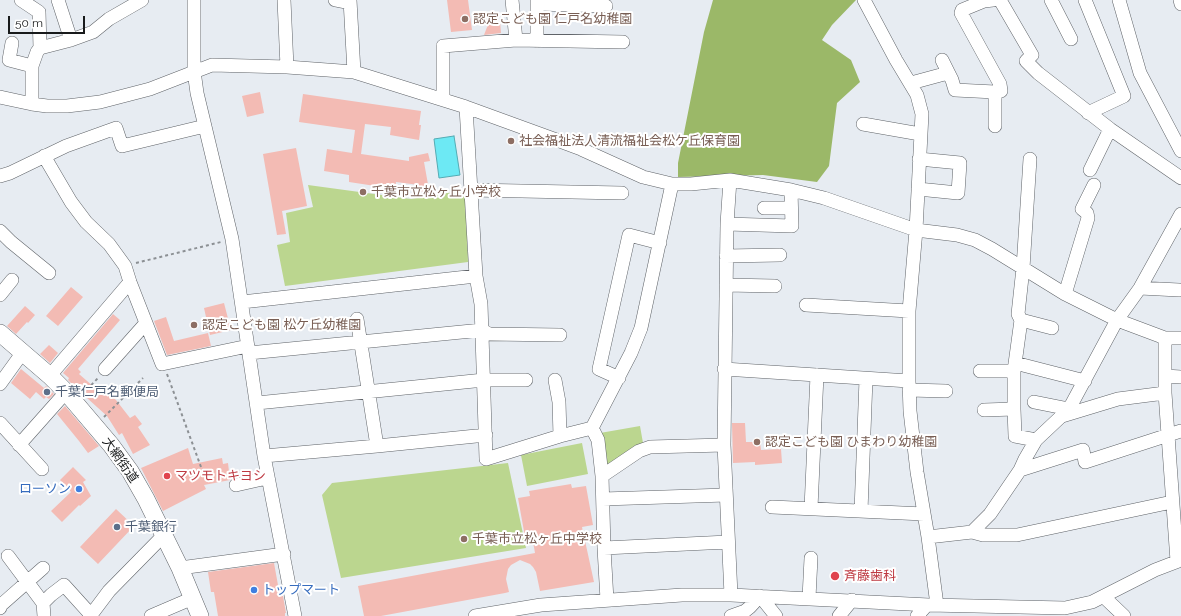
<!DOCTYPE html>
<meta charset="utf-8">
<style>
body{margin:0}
#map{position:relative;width:1181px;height:616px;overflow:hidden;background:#e7ecf2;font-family:Raleway,sans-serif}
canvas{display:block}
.scale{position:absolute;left:8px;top:16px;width:77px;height:18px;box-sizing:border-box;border:2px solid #181a1b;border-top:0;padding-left:5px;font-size:12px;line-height:14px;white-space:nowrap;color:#181a1b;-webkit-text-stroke:3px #fff;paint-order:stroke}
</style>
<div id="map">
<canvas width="1181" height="616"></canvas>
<div class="scale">50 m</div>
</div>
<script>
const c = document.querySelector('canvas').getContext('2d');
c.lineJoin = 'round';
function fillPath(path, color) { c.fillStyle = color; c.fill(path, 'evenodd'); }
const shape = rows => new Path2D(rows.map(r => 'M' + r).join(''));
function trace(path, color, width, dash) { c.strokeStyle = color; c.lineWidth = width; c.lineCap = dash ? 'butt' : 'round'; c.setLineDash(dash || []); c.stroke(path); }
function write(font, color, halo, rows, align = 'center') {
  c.font = font + ' Raleway,"Noto Sans JP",sans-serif'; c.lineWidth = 4; c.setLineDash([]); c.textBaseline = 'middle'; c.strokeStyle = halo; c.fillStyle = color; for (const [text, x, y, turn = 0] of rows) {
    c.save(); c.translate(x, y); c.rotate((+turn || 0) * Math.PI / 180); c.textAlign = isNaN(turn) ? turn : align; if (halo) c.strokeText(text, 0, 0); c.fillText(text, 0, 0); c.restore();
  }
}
fillPath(shape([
 [308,185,411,199,466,190,468,262,285,286,277,245,290,242,286,213,313,207],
 [640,426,643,443,607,467,600,433],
 [582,443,588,474,527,486,521,455],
 [508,463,526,548,341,578,322,495,332,483]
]), '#bbd68f');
fillPath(shape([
 [713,0,856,0,832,25,822,40,851,60,860,82,837,103,829,166,817,182,763,175,678,177,678,163,704,32]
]), '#9bb868');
const water = shape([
 [454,136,460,175,439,178,434,139,454,136]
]);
fillPath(water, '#6de9f4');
trace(water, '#54abb3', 1);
fillPath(shape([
 [447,0,468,0,472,30,451,32],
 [500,21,501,33,484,35,489,22],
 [260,92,264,113,247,117,242,96],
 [303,94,421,111,419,125,421,125,419,140,390,135,391,127,365,124,361,154,409,161,409,157,428,153,430,161,424,162,429,190,420,192,419,185,396,182,395,189,349,182,349,175,324,171,327,149,352,153,355,130,299,122],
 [296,148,307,206,282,211,286,234,277,235,263,154],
 [71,287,83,297,58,326,46,316],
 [224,303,231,330,210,335,204,308],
 [25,306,35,315,28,323,27,322,16,334,7,326],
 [113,314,120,320,78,369,81,372,79,374,94,387,97,384,109,396,110,395,116,400,130,418,135,415,142,424,138,427,150,445,133,454,122,433,119,435,107,416,77,389,68,380,69,378,63,373],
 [166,317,174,341,208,333,211,346,167,355,154,321],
 [49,345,58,353,50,363,40,354],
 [21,369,44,388,46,386,54,394,49,399,46,397,44,399,36,392,30,399,11,383],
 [65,406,99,446,88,453,79,441,57,414],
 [732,423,745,423,746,442,760,442,761,450,781,449,782,463,755,465,755,462,733,463],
 [188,448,193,464,222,458,223,464,228,463,230,480,204,485,206,489,163,511,141,468],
 [73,467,86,480,83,482,91,496,80,506,79,505,62,522,51,511,71,492,60,480],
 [571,484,572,488,586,486,593,525,582,527,594,582,540,591,536,572,533,567,530,564,520,560,511,565,508,569,506,579,509,592,505,593,381,616,364,616,358,586,535,553,532,536,525,537,518,498,530,496,529,491],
 [116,509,134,526,98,564,80,547],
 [274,563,280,596,283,596,286,613,285,613,285,616,218,616,214,592,211,592,208,572]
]), '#f3bbb4');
const minor = shape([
 [21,0,39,12,40,48,37,52,32,66,32,104],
 [58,0,71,40],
 [194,0,194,71,197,93,232,239,264,456,295,616],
 [284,0,287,67],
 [335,0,350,3],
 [350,0,354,72],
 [512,0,516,40],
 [537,0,537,41],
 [864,0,896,60,917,95,922,114,916,230,909,311,909,381,910,411,917,472,928,537,937,605],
 [1000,0,1032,55,1026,61,1038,73,1110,129,1181,178],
 [1051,0,1071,39],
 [1085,0,1124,96,1088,113],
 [1119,0,1140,73,1181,151],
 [1180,0,1181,4],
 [537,4,606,6],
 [12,43,9,60,32,66],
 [40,48,71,40,93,32,109,19,142,0],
 [942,60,952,80,955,90,995,92,1001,91,1000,84,961,13,962,10,984,1,993,0],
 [911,83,948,73],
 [995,92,995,126],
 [0,97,32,104,47,106,67,106,100,102,150,89,212,65,287,67,354,72,466,107,554,139,581,149,643,177,672,184,691,184,730,180,791,190,824,198,916,230,957,235,975,240,992,249,1065,294,1117,320,1165,338,1181,338],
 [443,99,443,46,516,40,623,42],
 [466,107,476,276,481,304,486,459,560,436,592,428],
 [863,124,920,134],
 [44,156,71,202,86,222,109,244,125,266,130,282,162,364,248,346],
 [1090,170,1110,129],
 [0,176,10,173,66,146,116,128,122,146,205,126],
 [730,180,727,224,724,445,731,595],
 [918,189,958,193,960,163,919,159],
 [471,190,622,193],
 [764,208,791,208],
 [727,224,792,226,791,190],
 [0,231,11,242,49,273],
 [726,256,780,255],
 [726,285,775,286],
 [1140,288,1179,290],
 [1065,294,1088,218,1087,213,1082,209,1094,185],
 [0,295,12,280],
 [242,302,476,276],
 [806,305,909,311],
 [357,319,377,446],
 [1021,320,1018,314,1023,268,1030,159],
 [1165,338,1165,393,1177,561],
 [249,353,482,330,489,334,560,335],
 [1015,363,1085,381],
 [105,369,146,323],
 [724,369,909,381],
 [980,371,1014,371],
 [53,372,130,282],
 [1165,376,1181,377],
 [619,378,599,369,629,235,660,243],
 [555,380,559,402,560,436],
 [0,384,23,352],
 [909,390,946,391],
 [1034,402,1069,409],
 [257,403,484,380,526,380],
 [984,410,1014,409],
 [1062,416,1118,399,1165,393],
 [0,423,42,469],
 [1036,440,1015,436,1014,409,1014,371,1021,320,1052,328],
 [19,445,66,392],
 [264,456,377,446,486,435],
 [1020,470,1083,450,1085,462,1181,431],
 [602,476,639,451,650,447,724,445],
 [236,485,267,478],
 [603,499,726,495],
 [772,507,924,514],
 [811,508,817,375],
 [861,511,866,379],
 [972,532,983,535,1017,535,1172,502],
 [928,537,972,532,990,514,1020,470,1025,459,1036,440,1069,409,1117,320,1140,288,1181,214],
 [604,548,728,542],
 [8,556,43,603],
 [180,568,284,554],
 [1104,597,1124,616],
 [809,598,811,558],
 [607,600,604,548,602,476,598,440,592,428,631,353,641,328,672,184],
 [0,608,0,606,43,568],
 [91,615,109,591,164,535],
 [44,616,43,603,51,595,64,585,92,616],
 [151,616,193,598],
 [475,616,541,605,682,595,731,595,929,605,1065,608,1092,602,1155,570,1181,560],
 [731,616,745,611,750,607,760,596,776,616],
 [839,616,852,600],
 [917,616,927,605]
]);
const major = shape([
 [0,333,50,376,66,392,111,445,130,471,146,499,180,568,200,616]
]);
trace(minor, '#5f6368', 14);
trace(major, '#5f6368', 18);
trace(shape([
 [136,263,221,242],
 [167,374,201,467],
 [83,394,98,378],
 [104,417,143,378]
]), '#8c9094', 2, [3, 3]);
trace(minor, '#fff', 13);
trace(major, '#fff', 17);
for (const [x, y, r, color] of [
 [465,19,4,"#8d6e63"],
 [511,141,4,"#8d6e63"],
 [363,192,4,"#8d6e63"],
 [194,325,4,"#8d6e63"],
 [47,392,4,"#5c6f8a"],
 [757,442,4,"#8d6e63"],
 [167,476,4,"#e0444e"],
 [79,489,4,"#3f7fe0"],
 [117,527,4,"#5c6f8a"],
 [464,539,4,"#8d6e63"],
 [835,576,5,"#e0444e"],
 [254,590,4,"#3f7fe0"]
]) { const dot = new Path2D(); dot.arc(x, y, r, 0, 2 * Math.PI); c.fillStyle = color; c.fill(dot); trace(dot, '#fff', 1.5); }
write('13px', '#785e54', '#fff', [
 ["認定こども園 仁戸名幼稚園",473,19],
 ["社会福祉法人清流福祉会松ケ丘保育園",519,141],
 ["千葉市立松ヶ丘小学校",371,192],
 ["認定こども園 松ケ丘幼稚園",202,325],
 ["認定こども園 ひまわり幼稚園",765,442],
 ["千葉市立松ヶ丘中学校",472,539]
], 'left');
write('13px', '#4e5e75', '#fff', [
 ["千葉仁戸名郵便局",55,392],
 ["千葉銀行",125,527]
], 'left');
write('13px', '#181a1b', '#fff', [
 ["大網街道",120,460,55]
]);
write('13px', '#be3a42', '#fff', [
 ["マツモトキヨシ",175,476],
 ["斉藤歯科",844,576]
], 'left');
write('13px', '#366cbe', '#fff', [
 ["ローソン",71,489],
 ["トップマート",262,590,"left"]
], 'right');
</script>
